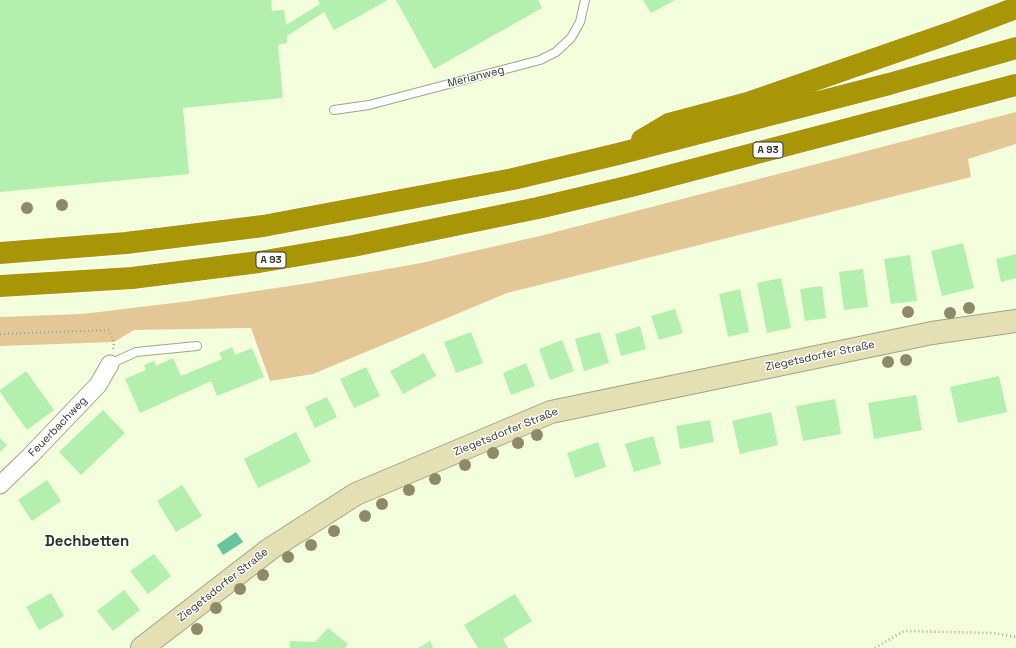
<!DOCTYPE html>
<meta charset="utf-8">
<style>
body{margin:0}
canvas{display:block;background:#f3fedc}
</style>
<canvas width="1016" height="648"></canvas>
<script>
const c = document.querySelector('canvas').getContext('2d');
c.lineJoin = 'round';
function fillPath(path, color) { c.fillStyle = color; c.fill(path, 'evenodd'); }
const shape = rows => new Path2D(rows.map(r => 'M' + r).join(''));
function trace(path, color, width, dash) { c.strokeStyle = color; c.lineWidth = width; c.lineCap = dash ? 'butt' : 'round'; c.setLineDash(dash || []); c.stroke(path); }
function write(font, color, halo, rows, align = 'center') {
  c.font = font + ' "Space Grotesk",sans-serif'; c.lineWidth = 3; c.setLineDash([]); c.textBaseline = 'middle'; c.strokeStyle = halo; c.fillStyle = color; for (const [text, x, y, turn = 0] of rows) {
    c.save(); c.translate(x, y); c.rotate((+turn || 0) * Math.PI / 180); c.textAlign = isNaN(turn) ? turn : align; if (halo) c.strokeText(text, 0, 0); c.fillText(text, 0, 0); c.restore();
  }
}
fillPath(shape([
 [1016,112,1016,144,968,159,971,177,507,293,313,374,270,381,251,328,134,330,114,342,0,346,0,317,82,314,190,301,309,283,421,263,540,236]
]), '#e4c797');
fillPath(shape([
 [236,532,243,542,223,555,217,545]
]), '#67c59c');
fillPath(shape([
 [0,0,271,0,272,11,284,10,286,25,320,4,318,0,388,0,334,30,324,12,287,36,287,43,278,45,283,98,183,108,189,174,0,192],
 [396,0,538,0,542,8,434,69],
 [643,0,675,0,651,13],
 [963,243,974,288,942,296,931,251],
 [1016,254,1016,278,1001,282,996,259],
 [910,255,917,301,891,304,884,259],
 [863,269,868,307,844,310,839,272],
 [781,278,791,328,767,333,757,283],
 [822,286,826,318,805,321,800,289],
 [740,289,749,332,728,337,719,294],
 [675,309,683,333,659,340,651,316],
 [640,326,646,349,621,356,615,334],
 [471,332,483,363,456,373,444,342],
 [600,332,609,363,584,371,575,339],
 [562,340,574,371,550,380,539,349],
 [232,347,235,355,252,348,264,377,217,396,211,381,140,413,125,379,146,370,144,365,154,361,156,366,173,358,181,376,222,359,219,353],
 [424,353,436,376,403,394,390,371],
 [526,363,535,386,511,395,503,373],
 [366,367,380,396,354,408,340,379],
 [26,371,54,410,27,430,0,392,0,390],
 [999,376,1007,412,958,423,950,387],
 [916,395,922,430,874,439,868,403],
 [327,397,337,417,315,428,305,407],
 [835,399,841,434,803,441,796,406],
 [103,410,125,433,81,475,59,452],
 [771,412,778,445,740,454,732,421],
 [710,420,714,442,680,449,676,426],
 [296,432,311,462,258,488,244,459],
 [653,436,661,464,634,472,625,444],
 [0,438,7,445,0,452],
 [598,442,606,467,575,478,567,453],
 [47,480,61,501,32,521,18,500],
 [182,485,202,516,176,532,157,501],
 [154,554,171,576,148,594,130,571],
 [124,590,140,610,113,631,97,611],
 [51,593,64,616,39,630,26,607],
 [515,594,532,621,503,639,508,648,478,648,464,625],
 [328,628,348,644,345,648,290,648,290,641,315,642],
 [430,641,433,648,418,648]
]), '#b3f0ad');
const lane = shape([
 [334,110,369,105,540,60,556,52,571,38,580,22,585,0],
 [110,364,136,352,197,346]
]);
const street = shape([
 [0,485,30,456,98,385,110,364]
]);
const secondary = shape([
 [142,648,270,549,356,494,551,412,932,333,1016,321]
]);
const highway = shape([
 [642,140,669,124,748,103,950,33,1016,8],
 [0,253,126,243,263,226,513,179,618,154,889,84,1016,48],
 [0,286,132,278,259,262,353,246,538,208,631,186,1016,85]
]);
trace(lane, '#9ca687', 10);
trace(street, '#9ca687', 19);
trace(secondary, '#9ca687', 24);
trace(highway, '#fff', 24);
trace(shape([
 [0,334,109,330,114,342,113,349],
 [875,648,904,631,993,633,1016,637]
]), '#a3ab91', 2.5, [1, 3]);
trace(lane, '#fff', 8);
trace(street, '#fff', 17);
trace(secondary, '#e5e0b4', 22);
trace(highway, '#a89606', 22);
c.fillStyle = '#8e8967';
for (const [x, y] of [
 [62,205],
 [27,208],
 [969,308],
 [908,312],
 [950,313],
 [906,360],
 [888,362],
 [537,435],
 [518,443],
 [493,453],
 [465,465],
 [435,479],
 [409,490],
 [382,504],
 [365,516],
 [334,531],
 [311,545],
 [288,557],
 [263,575],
 [240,589],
 [216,608],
 [197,629]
]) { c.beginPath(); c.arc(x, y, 6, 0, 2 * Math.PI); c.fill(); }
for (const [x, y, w] of [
 [768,150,30],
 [271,260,30]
]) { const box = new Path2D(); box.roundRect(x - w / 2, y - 8, w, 16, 3); c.fillStyle = '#fff'; c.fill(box); trace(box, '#303427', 1); }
write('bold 10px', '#303427', null, [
 ["A 93",768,150],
 ["A 93",271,260]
]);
write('11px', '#303427', '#fff', [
 ["Merianweg",476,77,-14],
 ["Ziegetsdorfer Straße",820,356,-12],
 ["Feuerbachweg",58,427,-46],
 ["Ziegetsdorfer Straße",506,432,-22],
 ["Ziegetsdorfer Straße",223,585,-38]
]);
write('bold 15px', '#303427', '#fff', [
 ["Dechbetten",87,542]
]);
</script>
